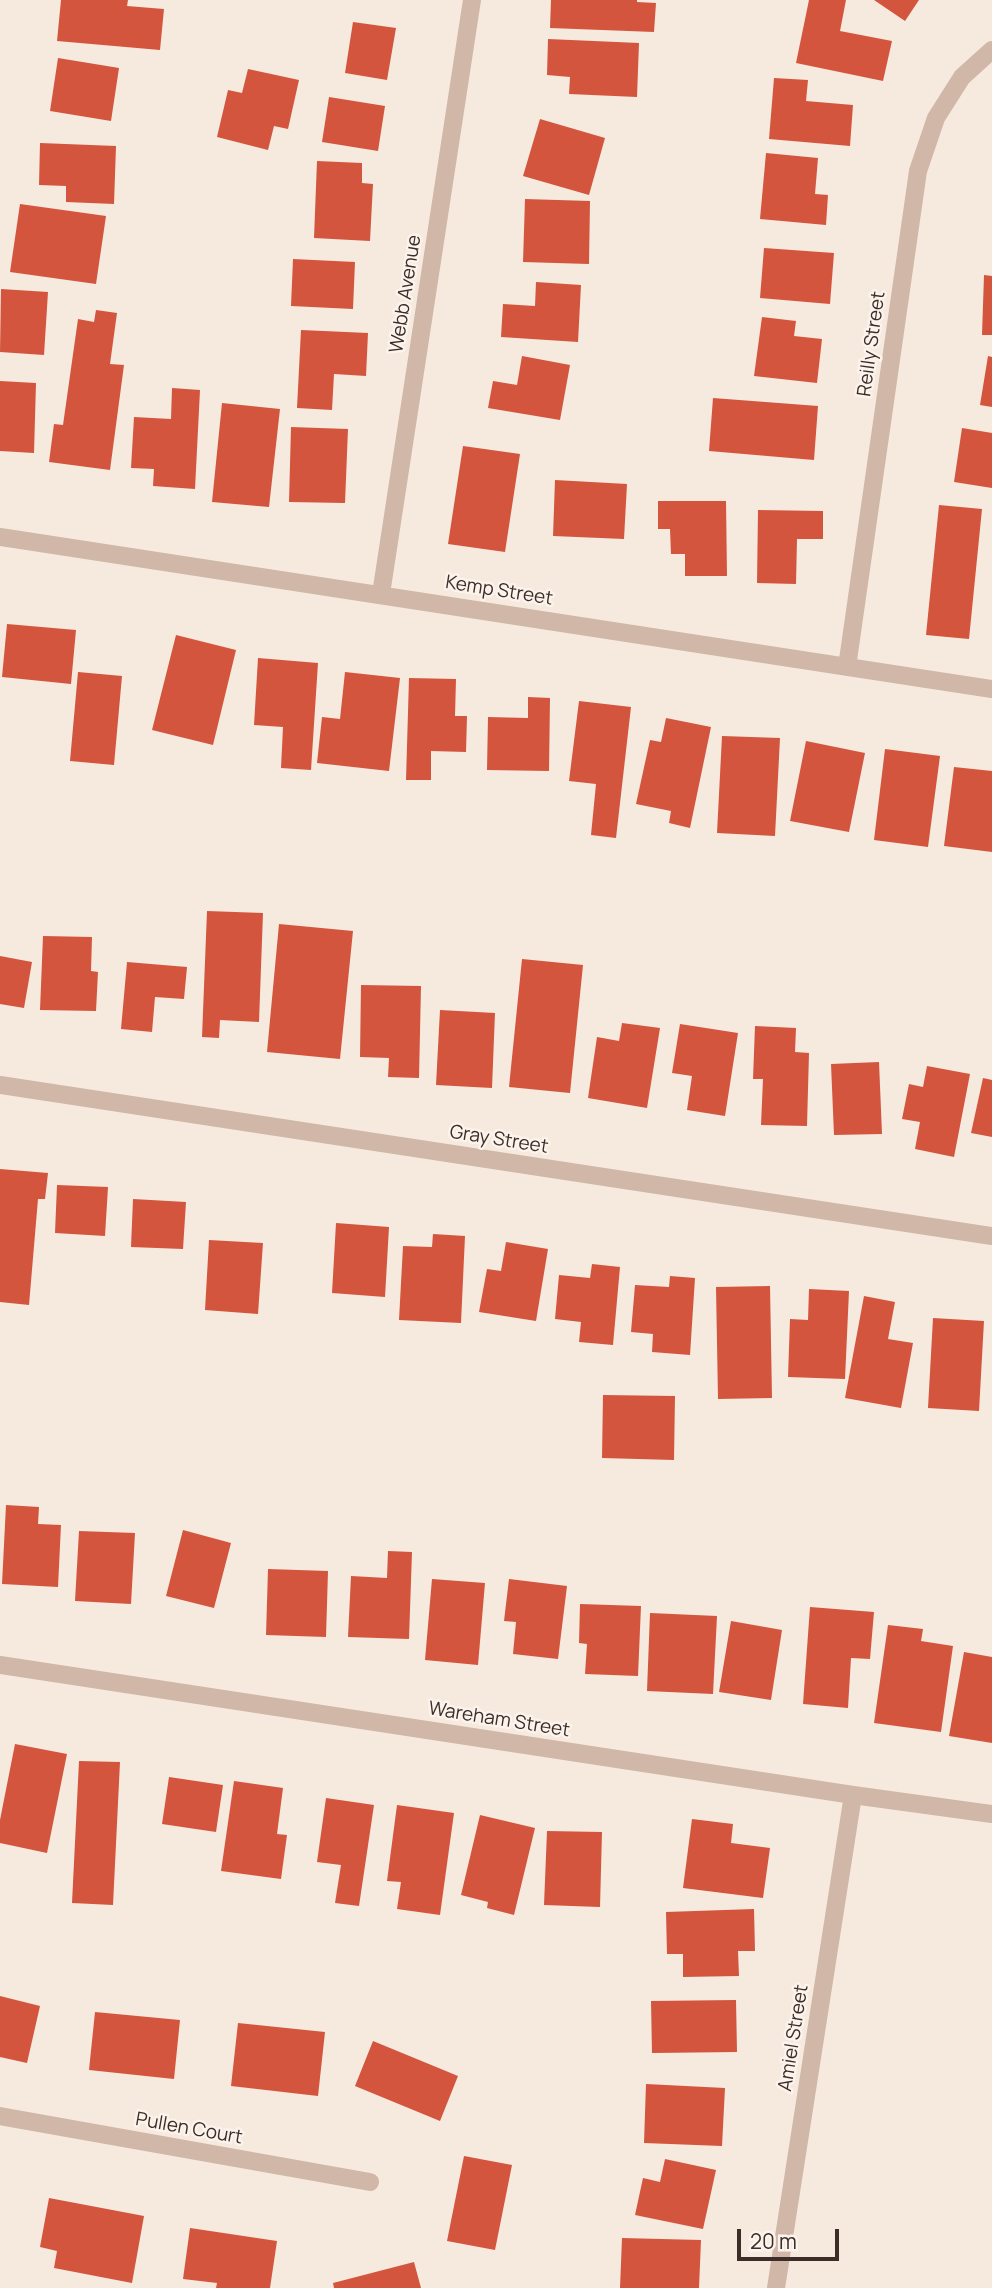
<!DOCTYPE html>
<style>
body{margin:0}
#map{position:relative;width:992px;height:2288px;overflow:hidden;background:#f6e9de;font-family:Manrope,sans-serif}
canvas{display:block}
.scale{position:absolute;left:737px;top:2229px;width:102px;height:32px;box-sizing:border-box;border:4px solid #3c2d29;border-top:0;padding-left:9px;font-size:21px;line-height:24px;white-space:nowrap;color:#3c2d29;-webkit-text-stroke:5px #fcf3ec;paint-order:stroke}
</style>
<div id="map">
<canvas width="992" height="2288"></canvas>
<div class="scale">20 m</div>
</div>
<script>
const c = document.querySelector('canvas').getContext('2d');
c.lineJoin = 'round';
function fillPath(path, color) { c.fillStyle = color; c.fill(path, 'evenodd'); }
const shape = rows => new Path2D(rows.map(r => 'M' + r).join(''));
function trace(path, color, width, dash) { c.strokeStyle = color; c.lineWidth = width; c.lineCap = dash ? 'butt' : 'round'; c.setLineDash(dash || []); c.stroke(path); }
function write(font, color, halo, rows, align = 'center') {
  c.font = font + ' Manrope,sans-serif'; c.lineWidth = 5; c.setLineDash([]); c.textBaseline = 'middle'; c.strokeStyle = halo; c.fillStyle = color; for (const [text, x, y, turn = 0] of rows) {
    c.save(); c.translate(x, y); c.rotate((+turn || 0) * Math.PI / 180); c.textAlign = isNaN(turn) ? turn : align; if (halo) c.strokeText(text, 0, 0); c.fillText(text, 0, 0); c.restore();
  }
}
fillPath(shape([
 [61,0,128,0,127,6,164,9,160,50,57,41],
 [551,0,637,0,637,2,656,3,654,32,550,28],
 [809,0,846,0,840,31,892,41,883,81,796,63],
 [874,0,919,0,905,21],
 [353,22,396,28,387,80,345,73],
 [548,39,639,43,637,97,569,94,570,77,547,75],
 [58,58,119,68,111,121,50,111],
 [248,69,299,80,288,129,274,126,268,150,217,137,228,90,242,93],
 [774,78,808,80,806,101,853,105,850,146,769,139],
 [329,97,385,106,378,151,322,142],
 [540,119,605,138,589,195,523,176],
 [40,143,116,146,114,204,66,202,66,186,39,185],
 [766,153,818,158,815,194,828,195,826,225,760,219],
 [317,161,362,163,362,183,373,184,370,241,314,238],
 [525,199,590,201,589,264,523,262],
 [20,204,106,216,96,284,10,272],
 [764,248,834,253,830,304,760,298],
 [293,259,355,262,353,309,291,306],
 [984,275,992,276,992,335,982,335],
 [536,282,581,285,578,342,501,337,503,304,535,306],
 [1,289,48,292,44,355,0,352],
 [96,310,117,313,110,364,124,365,110,470,49,462,54,424,63,425,78,319,94,322],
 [762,317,796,321,794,336,822,339,817,383,754,376],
 [301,330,368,333,366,376,334,374,332,410,297,408],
 [522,356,570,365,560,420,488,408,493,381,517,385],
 [988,356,992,357,992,407,980,405],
 [0,381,36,383,34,453,0,451],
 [172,388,200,390,195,489,153,486,154,469,131,468,134,417,171,419],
 [713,398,818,406,814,460,709,451],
 [222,403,280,409,269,507,212,502],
 [291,427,348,429,345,503,289,502],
 [962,428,992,433,992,488,954,482],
 [463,446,520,454,505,552,448,544],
 [555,480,627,484,624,539,553,536],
 [658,501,726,501,727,576,685,576,685,554,671,554,670,529,658,529],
 [939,505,982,509,969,639,926,635],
 [758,510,823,511,823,539,797,539,796,584,757,583],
 [7,624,76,630,71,684,2,677],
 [176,635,236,650,213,745,152,730],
 [258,658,318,663,311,770,281,768,283,727,254,725],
 [78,672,122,676,114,765,70,761],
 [345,672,400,678,389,771,317,763,322,717,340,719],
 [409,678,456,679,455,716,467,716,466,752,431,751,431,780,406,780],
 [528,697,550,698,549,771,487,770,488,717,528,718],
 [579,701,631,707,616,838,591,835,596,784,569,781],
 [666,718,711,727,690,828,669,823,671,811,636,804,650,740,661,742],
 [722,736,780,738,775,836,717,833],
 [806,741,865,753,849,832,790,821],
 [885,749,940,756,928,847,874,840],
 [954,767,992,771,992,852,944,846],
 [207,911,263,913,259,1022,220,1020,219,1038,202,1037],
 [279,924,353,931,340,1059,267,1052],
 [43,936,92,937,91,971,98,972,96,1011,40,1010],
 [0,956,32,962,24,1008,0,1004],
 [522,959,583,965,570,1093,509,1087],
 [127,962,187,967,184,999,155,997,152,1032,121,1029],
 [361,985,421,986,419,1078,388,1077,389,1058,360,1057],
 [440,1010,495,1013,492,1088,436,1085],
 [622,1023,660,1028,647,1108,588,1098,597,1037,619,1041],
 [680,1024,738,1033,725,1116,687,1110,692,1076,672,1073],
 [755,1026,796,1028,795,1052,809,1053,807,1126,761,1125,763,1079,753,1079],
 [879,1062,882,1134,834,1135,831,1064],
 [927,1066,970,1074,954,1157,915,1149,920,1122,902,1119,909,1084,923,1087],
 [983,1078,992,1080,992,1137,971,1133],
 [0,1169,48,1173,45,1199,38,1199,29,1305,0,1302],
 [57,1185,108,1187,105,1236,55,1233],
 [133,1199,186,1202,183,1249,131,1247],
 [336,1223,389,1227,385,1297,332,1293],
 [433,1234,465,1236,461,1323,399,1320,403,1246,432,1247],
 [209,1240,263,1243,258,1314,205,1310],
 [506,1242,548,1249,536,1321,479,1312,487,1269,501,1271],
 [592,1264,620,1267,613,1345,579,1342,581,1322,555,1319,559,1275,590,1278],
 [670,1276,695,1278,690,1355,652,1352,653,1334,631,1332,635,1285,669,1287],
 [770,1286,772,1398,718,1399,716,1287],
 [809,1289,849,1291,845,1379,788,1377,790,1319,808,1320],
 [864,1296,895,1302,888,1339,913,1343,901,1408,845,1398],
 [933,1318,984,1321,979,1411,928,1408],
 [603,1395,675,1396,674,1460,602,1458],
 [6,1505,39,1507,38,1524,61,1525,58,1587,2,1584],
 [183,1530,231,1543,214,1608,166,1596],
 [79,1531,135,1533,131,1604,75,1601],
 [388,1551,412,1552,409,1639,348,1637,351,1576,387,1578],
 [268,1569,328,1571,326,1637,266,1635],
 [432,1579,485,1583,478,1665,425,1660],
 [509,1579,567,1586,558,1659,513,1654,516,1622,504,1621],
 [580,1604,641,1606,638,1676,585,1674,587,1644,579,1643],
 [810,1607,874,1612,870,1659,851,1658,848,1708,803,1704],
 [650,1613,717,1616,713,1694,647,1691],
 [731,1621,782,1630,771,1700,719,1692],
 [888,1625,923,1629,921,1641,953,1646,941,1732,874,1723],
 [964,1652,992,1657,992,1743,949,1736],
 [15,1744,67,1754,47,1853,0,1843,0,1820],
 [79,1761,120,1762,113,1905,72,1903],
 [169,1777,223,1785,216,1832,162,1824],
 [234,1781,283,1788,277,1834,287,1835,281,1879,221,1871],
 [326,1798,374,1805,359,1906,335,1903,341,1865,317,1862],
 [397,1805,454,1813,440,1915,397,1909,401,1882,387,1881],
 [480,1815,535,1828,514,1915,487,1908,488,1902,461,1895],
 [692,1819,733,1824,731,1843,770,1848,763,1898,683,1888],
 [547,1831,602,1832,600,1907,544,1905],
 [754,1909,755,1951,738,1951,739,1976,683,1977,683,1954,667,1954,666,1912],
 [0,1996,40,2006,27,2063,0,2057],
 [736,2000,737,2052,652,2053,651,2001],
 [95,2012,180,2020,174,2079,89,2070],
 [238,2023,325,2032,318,2096,231,2086],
 [373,2041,458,2076,440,2121,355,2086],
 [646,2084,725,2088,722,2146,644,2143],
 [464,2156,512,2165,495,2250,447,2241],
 [665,2159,716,2170,703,2229,635,2215,643,2178,660,2182],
 [49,2198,144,2216,132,2283,54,2268,57,2251,40,2247],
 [190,2228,277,2241,270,2288,216,2288,217,2283,183,2279],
 [622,2238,701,2240,699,2288,620,2288],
 [414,2262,421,2288,334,2288,333,2283]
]), '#d4553e');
trace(shape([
 [0,537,992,689],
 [381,594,472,0],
 [847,667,918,171,936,118,962,77,992,50],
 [0,1085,992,1236],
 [0,1665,853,1795,992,1814],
 [0,2116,370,2182],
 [776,2288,853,1795]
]), '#d0b7a8', 18);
write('19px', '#3c2d29', '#fcf3ec', [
 ["Webb Avenue",406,294,-81],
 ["Reilly Street",872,344,-82],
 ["Kemp Street",499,591,9],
 ["Gray Street",499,1140,9],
 ["Wareham Street",499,1720,9],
 ["Amiel Street",794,2038,-81],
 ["Pullen Court",189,2129,10]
]);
</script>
